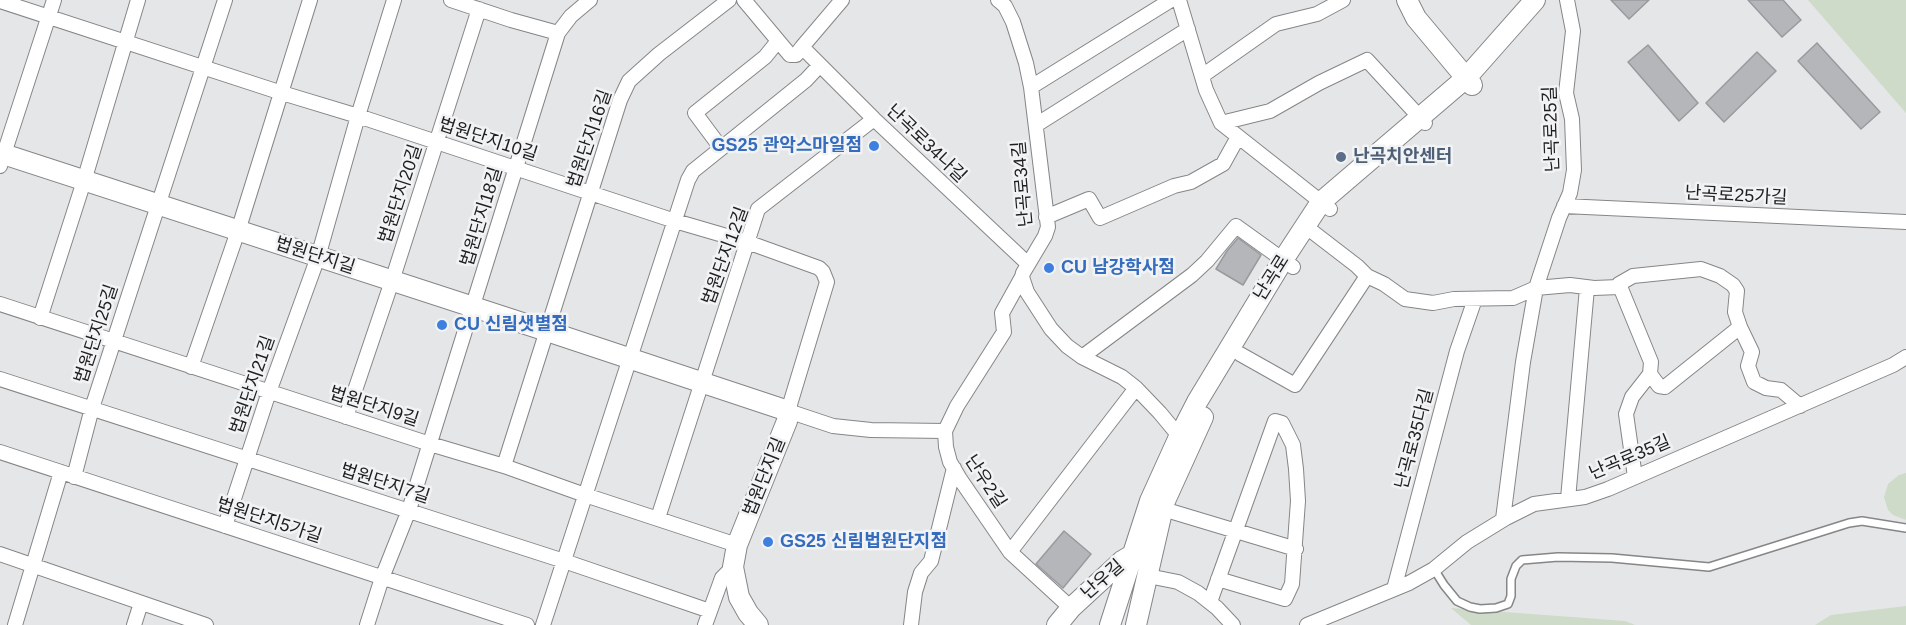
<!DOCTYPE html>
<meta charset="utf-8">
<style>
body{margin:0}
canvas{display:block;background:#e5e6e8}
</style>
<canvas width="1906" height="625"></canvas>
<script>
const c = document.querySelector('canvas').getContext('2d');
c.lineJoin = 'round';
function fillPath(path, color) { c.fillStyle = color; c.fill(path, 'evenodd'); }
const shape = rows => new Path2D(rows.map(r => 'M' + r).join(''));
function trace(path, color, width, dash) { c.strokeStyle = color; c.lineWidth = width; c.lineCap = dash ? 'butt' : 'round'; c.setLineDash(dash || []); c.stroke(path); }
function write(font, color, halo, rows, align = 'center') {
  c.font = font + ' Arial,"Noto Sans KR",sans-serif'; c.lineWidth = 5; c.setLineDash([]); c.textBaseline = 'middle'; c.strokeStyle = halo; c.fillStyle = color; for (const [text, x, y, turn = 0] of rows) {
    c.save(); c.translate(x, y); c.rotate((+turn || 0) * Math.PI / 180); c.textAlign = isNaN(turn) ? turn : align; if (halo) c.strokeText(text, 0, 0); c.fillText(text, 0, 0); c.restore();
  }
}
fillPath(shape([
 [1808,0,1906,0,1906,113],
 [1906,473,1906,520,1893,515,1888,510,1884,497,1888,484,1899,475],
 [1906,606,1906,625,1815,625,1831,615],
 [1451,608,1625,621,1635,625,1471,625]
]), '#cedbc9');
const building = shape([
 [1611,0,1649,0,1629,19,1611,0],
 [1748,0,1783,0,1801,20,1782,37,1748,0],
 [1817,43,1880,112,1861,129,1798,61,1817,43],
 [1648,45,1698,103,1679,121,1628,62,1648,45],
 [1757,52,1776,71,1724,122,1706,103,1757,52],
 [1238,238,1261,255,1243,285,1216,269,1227,251,1238,238],
 [1064,531,1091,554,1063,588,1036,564,1064,531]
]);
fillPath(building, '#b5b6b9');
trace(building, '#999a9d', 1.5);
const lane = shape([
 [1434,569,1444,585,1457,601,1470,607,1480,609,1496,608,1508,604,1511,596,1511,579,1516,566,1522,560,1558,557,1612,558,1709,567,1849,523,1862,521,1906,528]
]);
const street = shape([
 [451,0,511,20,558,33],
 [744,0,790,55,796,55,802,47,874,119,1027,263],
 [998,0,1005,6,1013,22,1026,63,1031,87,1048,227,1045,236,1023,273,1022,277,1027,292,1051,329,1067,346,1082,357,1122,377,1136,388,1160,413,1184,442],
 [1179,0,1206,90,1221,123,1330,209],
 [0,1,282,93,358,116,675,221,747,242,819,268,823,272,827,282,788,411,833,426,871,430,945,431,946,447,950,462,960,479,1010,552,1071,608],
 [802,47,842,0],
 [1202,76,1276,24,1317,14,1343,0],
 [1031,87,1171,0],
 [1221,123,1270,111,1319,83,1367,60,1425,123],
 [1036,125,1188,29],
 [721,148,695,113,765,57,778,41],
 [0,166,54,0],
 [1564,206,1906,222],
 [1046,217,1089,199,1100,218,1174,186,1191,182,1223,164,1238,137],
 [1305,226,1357,266,1367,276,1384,284,1405,299,1433,303,1454,299,1513,298,1536,288,1570,285,1594,288,1619,287,1619,284,1633,276,1701,269,1720,276,1733,285,1737,291,1735,312,1740,327,1752,352,1748,366,1754,382,1766,388,1781,390,1800,406],
 [1619,284,1651,362,1650,374,1632,397,1626,414,1635,477],
 [0,304,430,444,504,466,585,495,737,545],
 [40,318,84,181,138,0],
 [1240,354,1295,385,1367,276],
 [1082,357,1192,275,1207,261,1236,226,1293,267],
 [191,367,238,231,310,0],
 [1650,374,1659,386,1665,387,1740,327],
 [0,379,564,561,710,611],
 [346,417,392,281,479,9],
 [945,431,957,406,1004,332,1002,313,1022,277],
 [0,452,527,625],
 [504,466,620,100,629,81,659,54,729,0],
 [74,477,92,408,225,0],
 [1568,499,1587,288],
 [1163,509,1296,549],
 [658,518,758,209,874,119],
 [1503,519,1523,362,1536,288,1559,218,1570,193,1574,170,1572,119,1566,93,1573,31,1567,0],
 [225,526,269,392,318,257,358,116,394,0],
 [1010,552,1136,388],
 [0,554,206,625],
 [1148,576,1178,582,1198,593,1217,608,1233,625],
 [1394,589,1457,351,1475,299],
 [1210,602,1275,421,1282,423,1293,445,1296,469,1298,501,1292,584,1285,599,1218,579],
 [15,625,61,472],
 [134,625,141,603],
 [367,625,382,578,409,510,558,33,571,16,590,0],
 [543,625,688,180,693,171,806,80,820,65],
 [705,625,722,578,733,567],
 [911,625,915,592,921,573,931,561,954,468],
 [1307,625,1409,583,1434,569,1467,542,1506,518,1534,504,1585,497,1608,489,1893,365,1906,357]
]);
const secondary = shape([
 [1407,0,1416,18,1472,85],
 [0,153,547,331,788,411,787,421,737,545,733,567,739,597,748,613,758,625],
 [1057,625,1071,608,1122,561,1134,554],
 [1110,625,1150,501,1179,437,1197,402,1283,260,1321,202,1466,78,1535,0],
 [1136,625,1164,503,1203,417]
]);
trace(lane, '#858688', 10);
trace(street, '#858688', 16);
trace(secondary, '#858688', 22);
trace(lane, '#fff', 7);
trace(street, '#fff', 14);
trace(secondary, '#fff', 20);
for (const [x, y, r, color] of [
 [874,146,6,"#3f7fe0"],
 [1341,157,6,"#5c6f8a"],
 [1049,268,6,"#3f7fe0"],
 [442,325,6,"#3f7fe0"],
 [768,542,6,"#3f7fe0"]
]) { const dot = new Path2D(); dot.arc(x, y, r, 0, 2 * Math.PI); c.fillStyle = color; c.fill(dot); trace(dot, '#f2f3f5', 2); }
write('18px', '#1f1f20', '#f2f3f5', [
 ["난곡로25길",1552,129,-92],
 ["법원단지16길",590,139,-71],
 ["법원단지10길",488,140,18],
 ["난곡로34나길",926,144,44],
 ["난곡로34길",1023,184,-95],
 ["법원단지20길",401,194,-72],
 ["난곡로25가길",1736,196,3],
 ["법원단지18길",482,217,-73],
 ["법원단지길",315,256,18],
 ["법원단지12길",726,256,-70],
 ["난곡로",1272,278,-58],
 ["법원단지25길",97,334,-72],
 ["법원단지21길",253,385,-71],
 ["법원단지9길",374,407,18],
 ["난곡로35다길",1415,439,-75],
 ["난곡로35길",1630,458,-23],
 ["법원단지길",765,477,-68],
 ["난우2길",985,482,57],
 ["법원단지7길",385,484,18],
 ["법원단지5가길",269,521,18],
 ["난우길",1103,580,-41]
]);
write('bold 18px', '#366cbe', '#f2f3f5', [
 ["GS25 관악스마일점",862,146,"right"],
 ["CU 남강학사점",1061,268],
 ["CU 신림샛별점",454,325],
 ["GS25 신림법원단지점",780,542]
], 'left');
write('bold 18px', '#4e5e75', '#f2f3f5', [
 ["난곡치안센터",1353,157]
], 'left');
</script>
